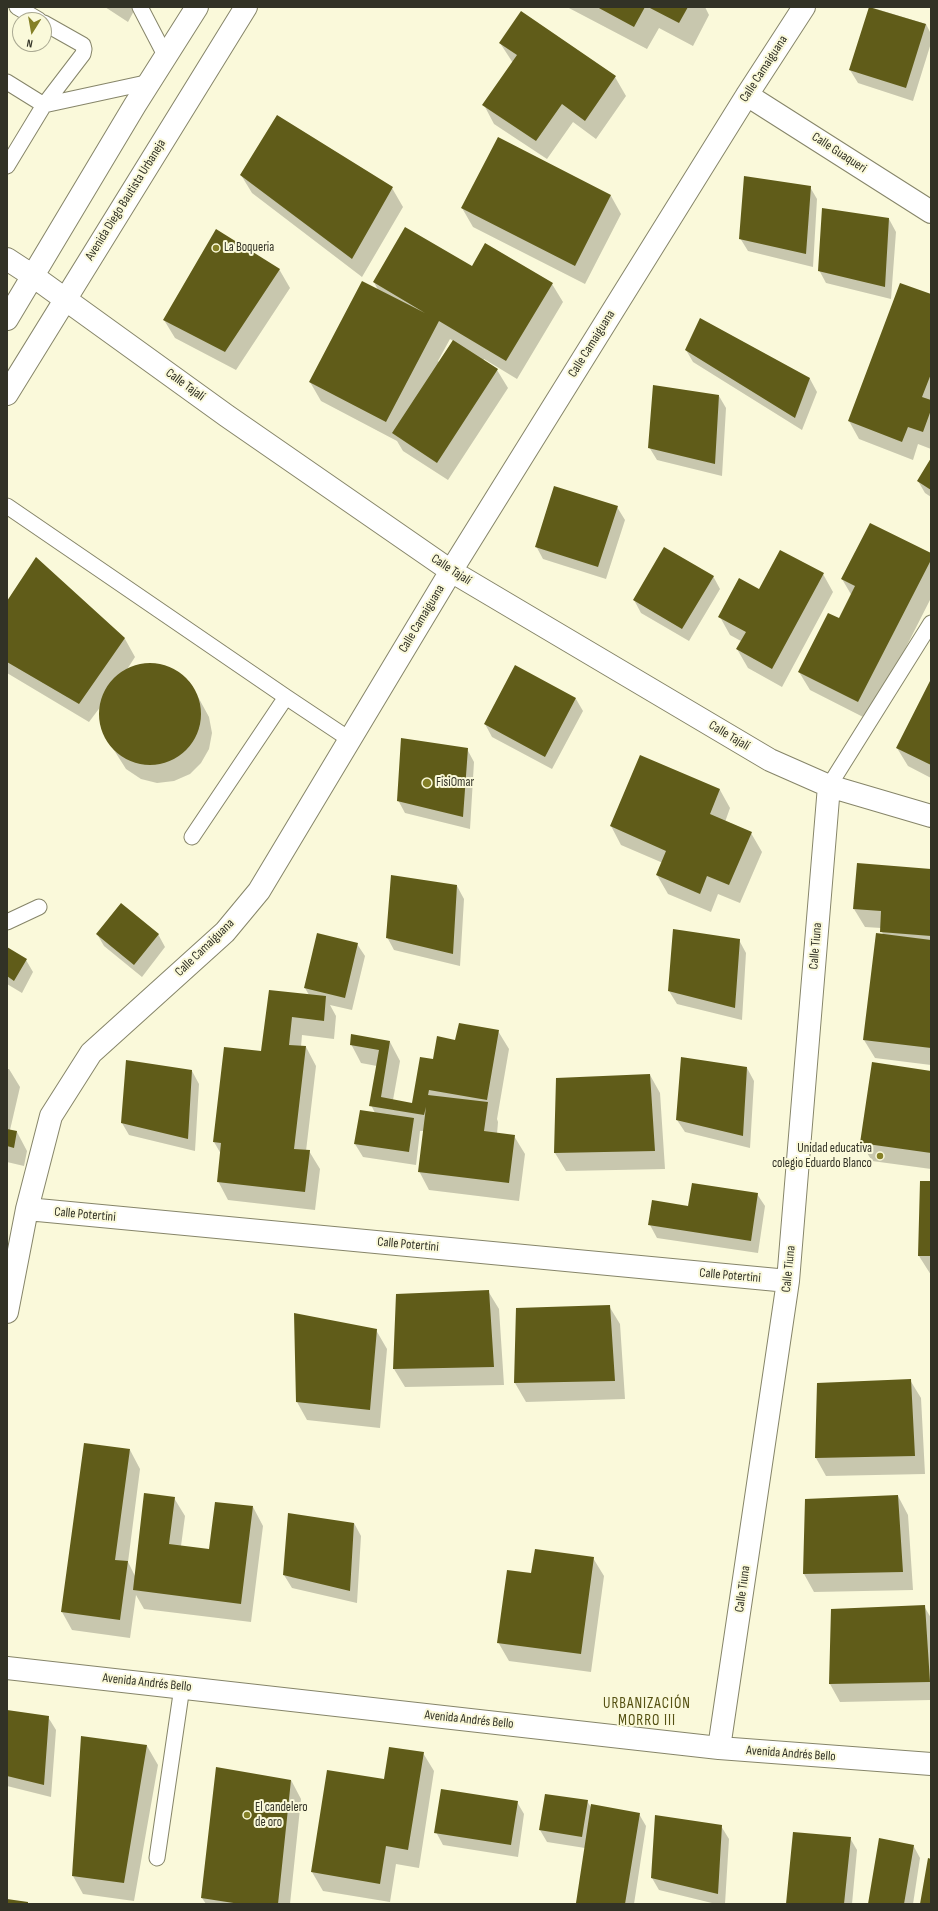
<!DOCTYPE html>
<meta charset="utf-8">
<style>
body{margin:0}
#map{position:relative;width:938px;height:1911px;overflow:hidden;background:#faf9da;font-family:"Sofia Sans Condensed",sans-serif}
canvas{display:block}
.frame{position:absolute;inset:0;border:8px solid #323226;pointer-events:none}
.north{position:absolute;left:12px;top:12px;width:40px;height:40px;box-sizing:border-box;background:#faf9da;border:1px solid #aaa992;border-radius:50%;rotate:191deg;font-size:11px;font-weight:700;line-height:16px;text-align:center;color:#323226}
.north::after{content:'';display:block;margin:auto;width:14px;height:18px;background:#858027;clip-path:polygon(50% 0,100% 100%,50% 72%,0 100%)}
</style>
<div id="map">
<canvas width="938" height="1911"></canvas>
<div class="frame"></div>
<div class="north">N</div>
</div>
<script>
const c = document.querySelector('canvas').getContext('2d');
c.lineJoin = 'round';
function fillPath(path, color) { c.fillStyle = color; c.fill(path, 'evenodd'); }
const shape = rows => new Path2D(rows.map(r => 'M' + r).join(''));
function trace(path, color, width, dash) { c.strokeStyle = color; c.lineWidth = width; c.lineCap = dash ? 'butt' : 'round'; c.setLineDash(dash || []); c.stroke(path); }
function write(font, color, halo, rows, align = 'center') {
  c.font = font + ' "Sofia Sans Condensed",sans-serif'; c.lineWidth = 4; c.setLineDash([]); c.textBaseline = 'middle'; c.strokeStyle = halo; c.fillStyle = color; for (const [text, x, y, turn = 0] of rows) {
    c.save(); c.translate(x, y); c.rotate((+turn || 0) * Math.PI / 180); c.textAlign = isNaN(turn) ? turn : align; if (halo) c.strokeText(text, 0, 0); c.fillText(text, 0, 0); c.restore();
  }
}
fillPath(shape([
 [105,7,136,7,128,22],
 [567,7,705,7,709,15,693,46,659,28,647,49],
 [870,7,926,24,931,34,931,43,913,101,858,83,850,70],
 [521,13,615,77,626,96,596,139,573,122,547,159,494,124,484,105,513,63,500,43],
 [241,175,392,188,403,207,362,277,252,193],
 [810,187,817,199,813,267,748,251,740,238],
 [611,196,621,214,585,284,473,227,462,208],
 [889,219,896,232,891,299,826,283,819,270],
 [472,267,552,284,563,302,517,379,484,359,483,361,497,370,508,388,448,480,403,451,397,441,321,401,310,382,378,290,374,282],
 [450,339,453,341,439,362,438,361],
 [279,269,290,288,236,370,175,338,164,320],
 [931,295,931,449,918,444,913,460,859,439,849,421],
 [700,320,810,379,817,392,802,430,693,362,686,350],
 [719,396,726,408,722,476,657,460,649,447],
 [931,460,931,497,925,493,918,481],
 [617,507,625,520,606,579,543,559,536,546],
 [931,554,931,598,869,720,810,690,799,672,840,619,852,596,842,579],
 [36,559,125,639,135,657,126,671,133,667,149,664,165,666,179,673,191,684,209,717,212,733,209,749,201,763,190,774,174,781,157,783,141,779,126,769,105,736,100,720,101,706,89,722,7,673,7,603],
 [823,574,833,592,782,687,748,668,737,649,741,641,730,635,720,617,760,590],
 [713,576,720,589,689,641,641,613,634,600],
 [931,681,931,778,908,766,897,748],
 [576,699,583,711,552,769,492,737,485,724],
 [467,749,474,762,470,829,405,813,398,800],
 [641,756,720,790,730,808,725,822,751,833,762,852,740,903,718,894,711,912,668,894,657,875,663,863,621,845,611,826],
 [931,870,931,1065,875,1058,864,1040,883,935,881,928,865,927,854,909],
 [457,886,464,899,460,966,394,950,387,937],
 [97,934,158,934,165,947,142,977,104,946],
 [739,940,746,953,742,1020,677,1004,669,991],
 [357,944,365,956,352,1010,330,1005,336,1016,334,1039,302,1035,301,1047,306,1047,316,1066,306,1151,309,1151,320,1169,315,1210,228,1200,218,1181,221,1154,214,1142,262,1052,309,995,305,988],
 [7,948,26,960,33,972,22,993,7,984],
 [498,1031,509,1049,497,1119,498,1122,497,1134,514,1136,525,1154,519,1201,429,1190,419,1171,424,1131,420,1131,416,1165,363,1157,355,1144,375,1113,371,1105,377,1066,361,1063,351,1044,390,1042,400,1061,393,1100,413,1104,434,1060,456,1041],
 [747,1068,754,1081,750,1148,685,1132,677,1120],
 [7,1069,9,1069,20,1087,10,1130,17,1132,27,1151,24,1166,7,1162],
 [192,1071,199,1084,195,1151,129,1135,122,1123],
 [931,1072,931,1169,872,1161,861,1143],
 [650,1075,660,1093,665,1169,566,1171,555,1153,557,1079],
 [921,1182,931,1182,931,1275,919,1256],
 [757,1194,765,1206,758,1253,657,1238,650,1225,689,1207],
 [488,1291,499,1309,504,1385,405,1387,394,1369],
 [609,1306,620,1324,625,1399,526,1402,515,1383,517,1309],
 [376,1330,387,1349,380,1428,307,1420,297,1402],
 [910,1380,921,1398,925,1474,826,1476,816,1458],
 [130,1450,140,1469,128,1562,135,1576,174,1498,185,1516,181,1546,210,1550,253,1507,263,1526,251,1622,144,1609,136,1595,130,1638,72,1630,62,1612],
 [898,1496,908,1515,913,1590,814,1592,804,1574],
 [354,1523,361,1536,357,1603,292,1588,284,1575],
 [593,1558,604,1576,591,1672,509,1661,498,1642],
 [924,1606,931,1618,931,1700,840,1702,830,1684],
 [7,1711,48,1717,56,1730,51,1797,7,1786],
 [82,1737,147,1746,158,1765,134,1901,83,1894,73,1876],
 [423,1753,434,1771,419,1868,396,1864,390,1902,323,1891,312,1872,328,1771,385,1780],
 [291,1780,301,1799,290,1904,206,1904,202,1898],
 [587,1801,592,1809,639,1814,646,1826,634,1904,578,1904,585,1848,547,1842,540,1830],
 [517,1802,524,1814,518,1857,443,1845,436,1832],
 [721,1826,729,1839,725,1904,716,1904,659,1890,652,1878],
 [850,1838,857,1850,852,1904,787,1904],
 [913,1845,920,1858,913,1904,869,1904]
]), '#0003');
fillPath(shape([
 [597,7,645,7,634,27],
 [648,7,688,7,679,23],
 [869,7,926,24,906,88,849,70],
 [521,11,616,76,585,121,562,104,536,141,482,105,517,55,499,43],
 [277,115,393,187,352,259,240,175],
 [498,137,611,195,575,266,461,208],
 [744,176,811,186,806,254,739,239],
 [822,208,889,218,885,287,818,271],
 [405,227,472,266,485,243,553,283,506,361,439,321,386,422,309,382,362,281,425,313,373,282],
 [216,229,280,269,225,352,163,320],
 [900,283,931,294,931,374,922,397,931,400,931,410,923,432,908,427,902,442,848,421],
 [700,318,810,378,795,418,685,350],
 [453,340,498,369,437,463,392,433],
 [653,385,719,395,715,464,648,448],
 [931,458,931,490,917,481],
 [554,486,618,506,598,567,535,547],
 [870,523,931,553,931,560,858,702,798,672,828,613,839,618,855,586,841,579],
 [664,547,714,576,682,629,633,600],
 [780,550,824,573,772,669,736,649,746,632,718,617,739,578,759,589],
 [36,557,125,638,79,704,7,662,7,601],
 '99 714a51 51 0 1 1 102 0a51 51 0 1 1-102 0Z',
 [515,665,576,698,545,757,484,724],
 [931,679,931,765,896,748],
 [401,738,468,748,463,817,397,801],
 [640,755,720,789,710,814,752,832,729,885,707,876,700,894,656,875,666,851,610,826],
 [857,863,931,869,931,936,880,932,881,911,853,909],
 [391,875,457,885,453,954,386,938],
 [121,903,159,934,134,965,96,934],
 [673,929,740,939,735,1008,668,991],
 [317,933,358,943,345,998,304,988],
 [876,933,931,940,931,1048,863,1040],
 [7,947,27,959,14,981,7,976],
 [269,990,326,996,324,1021,292,1017,289,1045,306,1046,294,1149,310,1150,305,1192,217,1182,221,1143,213,1142,224,1047,261,1051],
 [459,1023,499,1030,487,1100,429,1090,428,1095,488,1102,484,1131,515,1135,509,1183,418,1172,426,1107,424,1115,369,1106,379,1050,350,1045,351,1034,390,1041,381,1097,412,1103,420,1057,433,1059,437,1036,455,1040],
 [681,1057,747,1067,743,1136,676,1120],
 [126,1060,192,1070,188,1139,121,1123],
 [872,1062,931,1071,931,1153,860,1143],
 [650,1074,655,1151,554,1153,556,1078],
 [360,1110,414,1118,409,1152,354,1144],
 [7,1129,17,1131,14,1148,7,1146],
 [920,1181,931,1181,931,1256,918,1256],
 [692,1183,758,1193,751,1241,648,1225,652,1200,688,1206],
 [489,1290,494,1367,393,1369,396,1294],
 [610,1305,615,1381,514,1383,516,1308],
 [294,1313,377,1329,370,1410,296,1402],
 [911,1379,915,1456,815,1458,817,1383],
 [84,1443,130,1449,115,1560,128,1561,120,1620,61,1612],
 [144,1493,175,1497,169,1544,209,1549,215,1502,253,1506,241,1604,133,1590],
 [898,1495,903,1572,803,1574,805,1499],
 [288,1513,354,1523,350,1591,283,1575],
 [535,1549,594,1557,581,1654,497,1643,507,1570,531,1573],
 [925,1605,930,1682,829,1684,831,1609],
 [7,1710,49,1716,44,1785,7,1776],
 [81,1736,147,1745,124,1883,72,1876],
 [389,1747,424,1752,408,1850,386,1846,380,1884,311,1872,327,1770,384,1779],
 [216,1767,291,1780,278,1904,240,1904,201,1898],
 [441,1789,518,1801,511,1845,434,1833],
 [545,1794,588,1800,582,1837,539,1830],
 [591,1804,640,1813,625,1904,576,1903],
 [655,1815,722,1825,718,1894,651,1878],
 [793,1832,851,1837,844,1904,786,1904],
 [879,1838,914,1845,904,1904,868,1904],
 [928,1858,931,1859,931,1904,920,1904],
 [7,1899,28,1902,28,1904,7,1904]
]), '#605c19');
const lane = shape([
 [17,7,39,20],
 [140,7,166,57],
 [7,82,44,105,150,82],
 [7,166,44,105,83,54,84,49,83,45,44,23],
 [7,506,286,697,349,739],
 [829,786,931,623],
 [192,837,286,697],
 [7,922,39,907],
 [157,1858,182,1687]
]);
const street = shape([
 [747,95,931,212],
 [7,259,33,276,227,416,451,571,770,760,829,786,931,816],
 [7,319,135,105,197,7],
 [7,394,246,7],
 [27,1209,788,1281],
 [7,1312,27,1209,51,1116,91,1053,225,932,259,891,451,571,747,95,804,7],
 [7,1668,719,1748,931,1764],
 [719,1748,788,1281,829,786]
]);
trace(lane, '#868569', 17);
trace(street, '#868569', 24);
trace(lane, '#fff', 15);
trace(street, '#fff', 22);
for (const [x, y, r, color] of [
 [216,248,4,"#858027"],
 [427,783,5,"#858027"],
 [880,1156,4,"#858027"],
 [247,1815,4,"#858027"]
]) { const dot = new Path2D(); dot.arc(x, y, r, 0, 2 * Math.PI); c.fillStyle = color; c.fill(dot); trace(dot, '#faf9da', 1.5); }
write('13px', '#323226', '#faf9da', [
 ["Calle Camaiguana",764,69,-57],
 ["Calle Guaqueri",839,153,33],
 ["Avenida Diego Bautista Urbaneja",126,200,-58],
 ["Calle Camaiguana",592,344,-58],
 ["Calle Tajalí",185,385,36],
 ["Calle Tajalí",451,570,33],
 ["Calle Camaiguana",422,619,-59],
 ["Calle Tajalí",729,736,31],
 ["Calle Tiuna",816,946,-85],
 ["Calle Camaiguana",205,948,-44],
 ["Calle Potertini",85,1215,5],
 ["Calle Potertini",408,1245,5],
 ["Calle Tiuna",789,1269,-84],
 ["Calle Potertini",730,1276,5],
 ["Calle Tiuna",743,1589,-82],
 ["Avenida Andrés Bello",147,1683,6],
 ["Avenida Andrés Bello",469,1720,6],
 ["Avenida Andrés Bello",791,1754,4]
]);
write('13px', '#323226', '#faf9da', [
 ["La Boqueria",224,248],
 ["FisiOmar",436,783],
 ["Unidad educativa",872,1149,"right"],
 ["colegio Eduardo Blanco",872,1164,"right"],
 ["El candelero",255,1808],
 ["de oro",255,1823]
], 'left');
c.letterSpacing = '1px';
write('15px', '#545012', '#faf9da', [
 ["URBANIZACIÓN",647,1704],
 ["MORRO III",647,1721]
]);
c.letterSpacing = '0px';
</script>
